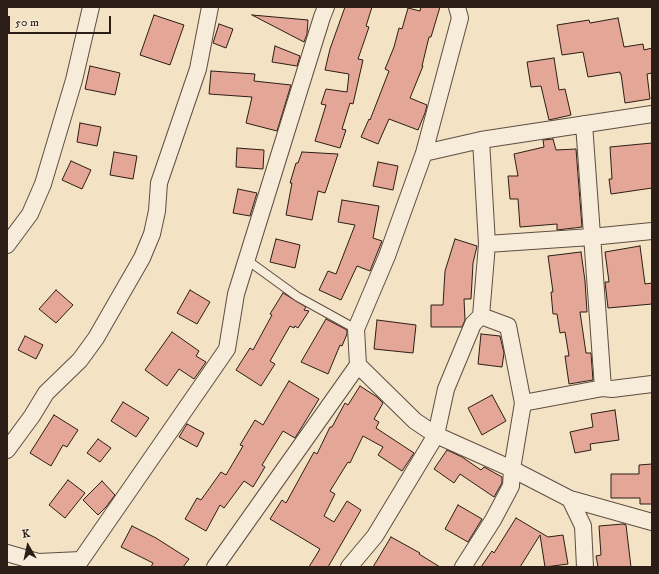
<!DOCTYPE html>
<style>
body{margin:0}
#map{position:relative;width:659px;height:574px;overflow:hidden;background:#f3e2c4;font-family:"IM FELL DW Pica",serif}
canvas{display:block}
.frame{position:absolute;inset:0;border:8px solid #2c1d16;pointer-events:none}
.north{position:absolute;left:8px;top:526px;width:40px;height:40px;-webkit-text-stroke:3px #f7ecd9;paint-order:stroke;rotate:351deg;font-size:11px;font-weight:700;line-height:16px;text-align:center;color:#2c1d16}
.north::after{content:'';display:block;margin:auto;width:14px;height:18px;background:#2c1d16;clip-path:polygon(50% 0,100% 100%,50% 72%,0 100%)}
.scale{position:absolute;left:8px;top:16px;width:103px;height:18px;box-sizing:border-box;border:2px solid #2c1d16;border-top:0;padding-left:5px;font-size:12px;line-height:14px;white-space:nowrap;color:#2c1d16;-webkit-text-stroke:3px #f7ecd9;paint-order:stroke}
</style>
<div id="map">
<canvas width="659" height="574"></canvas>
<div class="frame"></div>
<div class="north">K</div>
<div class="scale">50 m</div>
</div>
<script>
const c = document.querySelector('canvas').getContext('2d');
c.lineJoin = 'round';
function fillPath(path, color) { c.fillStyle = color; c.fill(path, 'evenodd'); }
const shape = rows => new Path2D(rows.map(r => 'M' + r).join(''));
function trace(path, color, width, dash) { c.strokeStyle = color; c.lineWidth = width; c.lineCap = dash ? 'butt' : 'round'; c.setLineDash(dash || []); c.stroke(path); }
const building = shape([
 [345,7,372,7,366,26,369,27,358,59,363,60,353,104,350,103,342,129,346,130,340,148,315,141,326,105,321,104,326,89,347,92,349,74,325,70,330,49,345,7],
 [421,7,440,7,431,37,429,37,422,66,423,66,410,98,427,105,425,113,418,130,389,119,378,144,361,137,369,119,370,120,389,71,385,69,394,47,399,28,402,29,408,8,420,11,421,7],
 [154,15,184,25,170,65,140,55,154,15],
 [252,15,308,20,307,34,304,42,252,15],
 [618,18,624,47,643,44,644,50,652,48,652,73,647,74,650,99,625,103,621,74,620,74,620,72,588,77,583,52,562,55,557,25,589,20,590,23,618,18],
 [219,24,233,29,226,48,213,43,219,24],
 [275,46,300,56,297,66,272,62,275,46],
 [554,58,559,90,565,89,571,115,549,120,541,86,531,87,527,62,554,58],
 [90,66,120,73,115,95,85,89,90,66],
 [211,71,255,74,254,81,291,85,277,131,246,123,252,97,209,94,211,71],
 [80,123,101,127,97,146,77,142,80,123],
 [553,139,556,150,576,149,582,227,557,230,557,224,520,227,518,199,510,199,508,176,518,176,514,154,544,147,543,140,553,139],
 [652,143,652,188,611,194,609,179,612,179,610,147,652,143],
 [237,148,264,150,263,169,236,167,237,148],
 [114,152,137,156,133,179,110,175,114,152],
 [302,152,338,154,325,193,318,191,312,220,286,215,292,183,290,183,296,163,298,163,302,152],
 [71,161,91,170,82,189,62,180,71,161],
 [378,162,398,166,393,190,373,186,378,162],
 [238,189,257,193,250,216,233,213,238,189],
 [342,200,379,206,373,238,382,241,370,271,357,266,341,300,319,290,328,271,336,274,355,225,338,222,342,200],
 [276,239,300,245,295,268,270,262,276,239],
 [455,239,477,246,473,263,471,299,464,299,465,320,462,327,431,327,431,305,443,305,445,271,455,239],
 [640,246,645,284,652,283,652,304,608,308,605,282,609,282,605,252,640,246],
 [581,252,585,281,587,312,580,312,586,353,591,353,593,380,569,384,565,356,569,356,565,332,560,333,557,314,553,314,551,292,553,292,548,256,581,252],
 [56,290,73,305,56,323,39,309,56,290],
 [190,290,210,302,197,324,177,313,190,290],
 [283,293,306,307,304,310,309,311,298,328,295,326,294,328,290,326,270,361,275,364,261,386,236,370,250,348,253,350,272,315,270,314,283,293],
 [326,319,347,330,347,334,342,346,340,345,328,374,301,362,326,319],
 [377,320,416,325,413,353,374,349,377,320],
 [172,332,199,351,196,356,206,362,194,379,179,369,167,386,145,370,172,332],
 [481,334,500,336,504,353,502,367,478,364,481,334],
 [25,336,43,345,36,359,18,350,25,336],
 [289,381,319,399,295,438,283,431,262,465,265,467,253,487,244,481,224,508,220,505,206,531,185,519,197,498,201,500,221,472,226,475,243,446,240,445,255,420,263,425,289,381],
 [360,386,377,397,383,403,374,419,379,422,376,428,414,453,402,471,378,455,383,447,363,436,350,463,348,462,330,491,335,494,324,516,334,522,347,501,361,510,328,567,309,567,320,549,270,519,282,500,286,503,314,452,317,454,330,427,332,427,345,403,348,405,360,386],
 [492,395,506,421,482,435,468,408,492,395],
 [123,402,149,418,136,437,111,421,123,402],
 [615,410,619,440,590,444,591,450,575,453,570,432,593,427,591,414,615,410],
 [54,415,78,430,67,447,63,445,51,466,30,453,54,415],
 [187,424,204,433,197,447,179,437,187,424],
 [98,439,111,448,100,462,87,453,98,439],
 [447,450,462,457,481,470,484,467,502,477,502,483,494,497,460,474,454,483,434,469,447,450],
 [652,464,652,504,640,504,640,498,611,498,611,474,639,474,639,465,652,464],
 [68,480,85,493,65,518,49,505,68,480],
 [102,481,115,495,106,507,98,515,83,500,102,481],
 [458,505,482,519,468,542,445,529,458,505],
 [516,518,548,537,563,535,568,564,545,567,540,535,520,567,481,567,492,551,494,553,516,518],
 [623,524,626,525,631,567,598,567,596,556,601,555,599,526,623,524],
 [132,526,156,538,189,559,183,567,151,567,153,563,121,547,132,526],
 [391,537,420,553,419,554,440,567,373,567,391,537]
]);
fillPath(building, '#e4a696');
trace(building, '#2c1d16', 1);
const lane = shape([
 [247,260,298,297,356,329]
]);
const street = shape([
 [584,124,603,388],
 [424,153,481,140,652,114],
 [487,244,591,237,652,231],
 [7,245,30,214,43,184,74,80,91,7],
 [358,365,415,421,436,435,512,469,570,499,652,522],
 [523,403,603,388,612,389,652,384],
 [7,450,32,416,46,393,80,360,96,338,142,258,152,234,157,211,159,183,198,69,210,7],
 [570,499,583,526,585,567],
 [7,553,38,562,81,560],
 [74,567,81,560,227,349,236,294,322,17,326,7],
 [215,567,358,365,356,329,387,256,424,153,460,18,457,7],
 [349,567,375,536,436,435,446,389,473,324,481,316,487,244,481,140],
 [463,567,493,520,511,486,512,469,523,403,508,326,481,316]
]);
trace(lane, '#5e4e42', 10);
trace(street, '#5e4e42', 18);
trace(lane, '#f7ecd9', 8);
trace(street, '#f7ecd9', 16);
</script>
